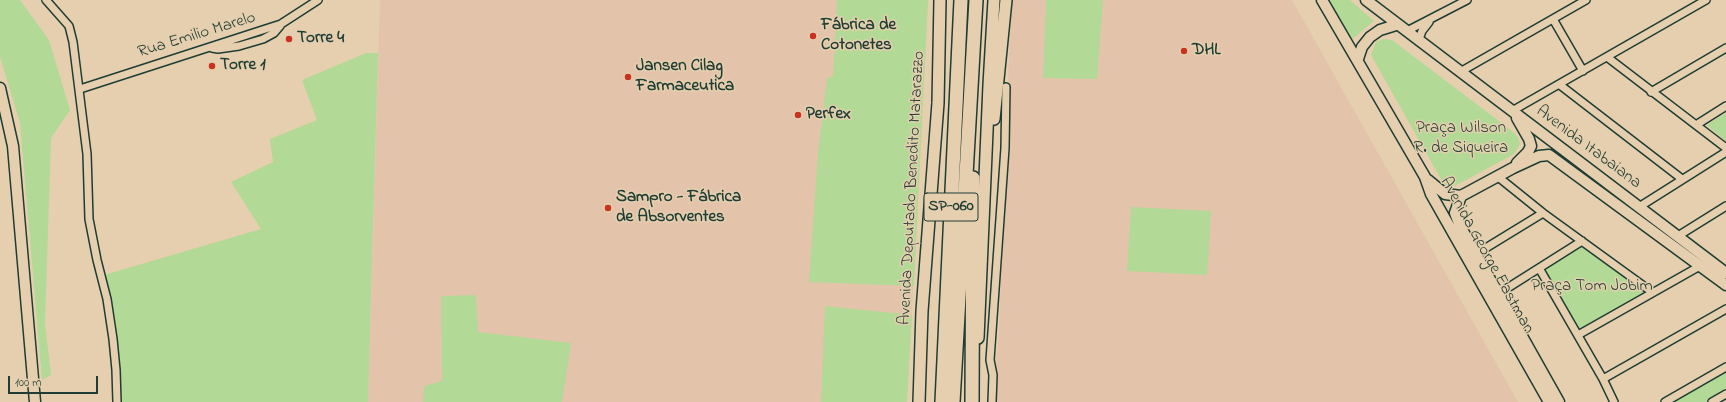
<!DOCTYPE html>
<meta charset="utf-8">
<style>
body{margin:0}
#map{position:relative;width:1726px;height:402px;overflow:hidden;background:#e6cfaf;font-family:"Indie Flower",sans-serif}
canvas{display:block}
.scale{position:absolute;left:8px;top:376px;width:90px;height:18px;box-sizing:border-box;border:2px solid #1f3d34;border-top:0;padding-left:5px;font-size:12px;line-height:14px;white-space:nowrap;color:#1f3d34;-webkit-text-stroke:3px #e6cfaf;paint-order:stroke}
</style>
<div id="map">
<canvas width="1726" height="402"></canvas>
<div class="scale">100 m</div>
</div>
<script>
const c = document.querySelector('canvas').getContext('2d');
c.lineJoin = 'round';
function fillPath(path, color) { c.fillStyle = color; c.fill(path, 'evenodd'); }
const shape = rows => new Path2D(rows.map(r => 'M' + r).join(''));
function trace(path, color, width, dash) { c.strokeStyle = color; c.lineWidth = width; c.lineCap = dash ? 'butt' : 'round'; c.setLineDash(dash || []); c.stroke(path); }
function write(font, color, halo, rows, align = 'center') {
  c.font = font + ' "Indie Flower",sans-serif'; c.lineWidth = 3; c.setLineDash([]); c.textBaseline = 'middle'; c.strokeStyle = halo; c.fillStyle = color; for (const [text, x, y, turn = 0] of rows) {
    c.save(); c.translate(x, y); c.rotate((+turn || 0) * Math.PI / 180); c.textAlign = isNaN(turn) ? turn : align; if (halo) c.strokeText(text, 0, 0); c.fillText(text, 0, 0); c.restore();
  }
}
fillPath(shape([
 [380,0,928,0,907,402,368,402],
 [1011,0,1292,0,1518,402,992,402,999,331]
]), '#e3c4aa');
fillPath(shape([
 [0,0,20,0,49,40,70,110,51,138,45,324,51,375,42,380,20,123,0,57],
 [837,0,928,0,914,286,809,282,818,154,827,78,833,76],
 [1046,0,1103,0,1097,79,1043,78],
 [1328,0,1350,0,1374,21,1351,40],
 [1384,39,1392,40,1512,131,1518,137,1520,144,1514,154,1451,188,1446,186,1442,181,1371,55,1376,42],
 [366,53,378,53,368,402,122,402,118,351,104,275,261,229,231,182,273,162,270,139,317,120,302,80],
 [1726,113,1726,141,1707,125],
 [1131,207,1211,211,1207,275,1127,271],
 [1584,243,1648,291,1580,330,1544,268],
 [476,295,478,332,571,343,562,402,423,402,424,386,442,381,441,296],
 [825,306,912,315,907,402,821,402],
 [1726,371,1726,392,1708,402,1673,402]
]), '#b2d995');
const street = shape([
 [46,0,69,26,73,42,87,154,89,219,97,260,107,299,113,339,116,370,117,402],
 [1553,19,1583,71],
 [1407,31,1467,0],
 [1419,39,1422,31,1429,22],
 [212,48,218,49,239,46,263,39,274,33,280,26],
 [1607,57,1726,148],
 [1460,72,1586,0],
 [1560,85,1682,179],
 [80,89,281,24,318,0],
 [1651,92,1726,48],
 [1512,111,1706,0],
 [1696,125,1726,106],
 [1497,176,1543,213,1652,292],
 [1639,207,1726,152],
 [1678,236,1726,206],
 [1476,254,1543,213],
 [1539,268,1603,379,1614,402],
 [1498,294,1582,241],
 [1578,335,1700,266],
 [1603,379,1726,309],
 [992,402,993,375,990,360,1005,148,1006,87],
 [1665,402,1726,367],
 [1712,402,1726,394]
]);
const secondary = shape([
 [1322,0,1425,177,1431,194,1549,402],
 [1366,0,1726,273],
 [1358,59,1362,47,1370,37,1380,30,1396,25],
 [0,88,13,146,35,402],
 [1517,118,1529,139,1531,146,1528,152,1517,163],
 [1428,180,1445,194,1461,196],
 [1461,196,1513,168,1539,156,1549,155,1726,285],
 [1461,196,1455,213,1460,226,1559,402]
]);
const primary = shape([
 [994,119,1006,0],
 [978,338,989,85,994,0],
 [919,402,922,311,938,103,940,0]
]);
const highway = shape([
 [942,402,961,0],
 [953,402,976,0],
 [972,402,973,178]
]);
trace(street, '#1f3d34', 10);
trace(secondary, '#1f3d34', 13);
trace(primary, '#1f3d34', 14);
trace(highway, '#1f3d34', 16);
trace(street, '#e6cfaf', 7);
trace(secondary, '#e6cfaf', 10);
trace(primary, '#e6cfaf', 11);
trace(highway, '#e6cfaf', 13);
for (const [x, y, r, color] of [
 [813,36,4,"#c8321e"],
 [289,39,4,"#c8321e"],
 [1184,51,4,"#c8321e"],
 [212,66,4,"#c8321e"],
 [628,77,4,"#c8321e"],
 [798,115,4,"#c8321e"],
 [608,208,4,"#c8321e"]
]) { const dot = new Path2D(); dot.arc(x, y, r, 0, 2 * Math.PI); c.fillStyle = color; c.fill(dot); trace(dot, '#e6cfaf', 1.5); }
for (const [x, y, w] of [
 [951,207,54]
]) { const box = new Path2D(); box.roundRect(x - w / 2, y - 14, w, 28, 3); c.fillStyle = '#e6cfaf'; c.fill(box); trace(box, '#1f3d34', 1); }
write('bold 16px', '#1f3d34', null, [
 ["SP-060",951,207]
]);
write('bold 17px', '#1f3d34', '#e6cfaf', [
 ["Fábrica de",821,26],
 ["Cotonetes",821,46],
 ["Torre 4",297,39],
 ["DHL",1192,51],
 ["Torre 1",220,66],
 ["Jansen Cilag",636,67],
 ["Farmaceutica",636,87],
 ["Perfex",806,115],
 ["Sampro - Fábrica",616,198],
 ["de Absorventes",616,218]
], 'left');
write('17px', '#1f3d34', '#e6cfaf', [
 ["Rua Emilio Marelo",197,36,-17],
 ["Avenida Itabaiana",1588,148,37],
 ["Avenida Deputado Benedito Matarazzo",913,188,-87],
 ["Avenida George Eastman",1486,256,61]
]);
write('17px', '#264539', '#e6cfaf', [
 ["Praça Wilson",1461,129],
 ["R. de Siqueira",1461,149],
 ["Praça Tom Jobim",1592,287]
]);
</script>
